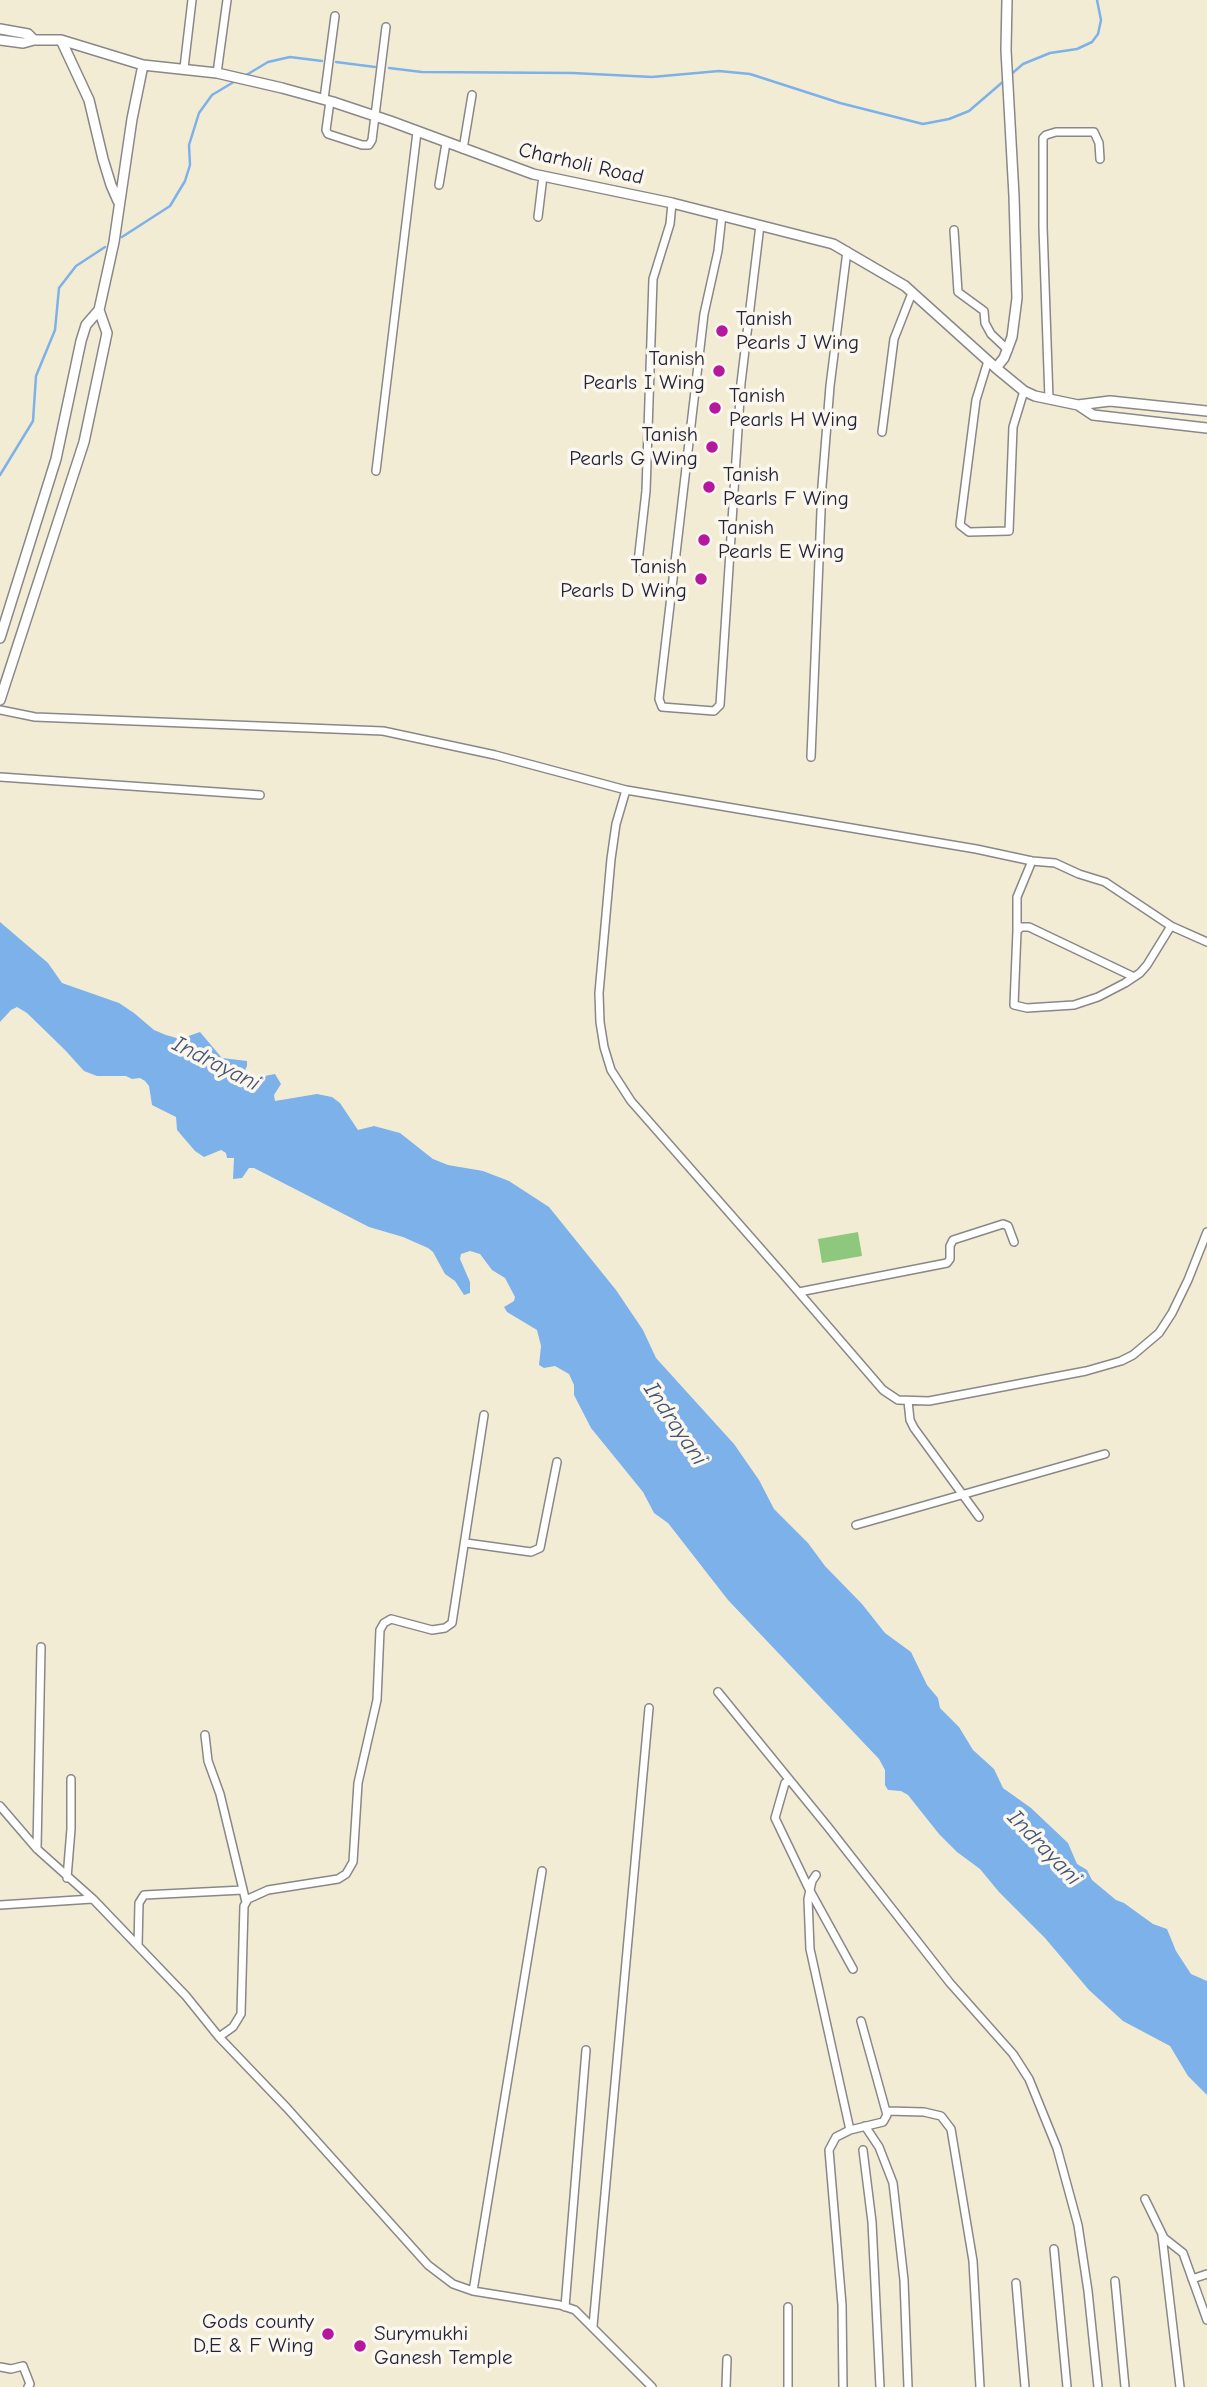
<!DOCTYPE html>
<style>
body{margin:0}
canvas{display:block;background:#f3ecd5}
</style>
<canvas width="1207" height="2387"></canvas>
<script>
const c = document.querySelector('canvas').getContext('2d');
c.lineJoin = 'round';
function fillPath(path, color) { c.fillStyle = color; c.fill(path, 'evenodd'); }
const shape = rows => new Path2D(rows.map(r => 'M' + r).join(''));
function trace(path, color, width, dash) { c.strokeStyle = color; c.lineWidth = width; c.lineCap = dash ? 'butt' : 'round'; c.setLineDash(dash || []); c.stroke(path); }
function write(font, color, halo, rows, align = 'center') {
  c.font = font + ' "Comic Neue",sans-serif'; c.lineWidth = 7; c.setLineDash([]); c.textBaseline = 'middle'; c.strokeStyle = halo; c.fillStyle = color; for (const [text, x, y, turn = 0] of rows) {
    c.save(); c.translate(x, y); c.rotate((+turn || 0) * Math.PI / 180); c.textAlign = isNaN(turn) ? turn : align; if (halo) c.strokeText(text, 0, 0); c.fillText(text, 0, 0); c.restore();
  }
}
fillPath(shape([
 [858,1232,862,1256,822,1263,818,1239]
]), '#8ec87d');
fillPath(shape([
 [0,922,48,963,62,983,119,1003,134,1013,154,1030,166,1035,180,1039,200,1032,222,1058,247,1061,247,1066,242,1076,244,1080,275,1074,281,1084,274,1095,275,1101,317,1094,332,1097,340,1103,358,1130,374,1126,400,1133,433,1159,448,1165,483,1171,509,1181,549,1207,616,1290,643,1330,656,1358,734,1444,759,1480,774,1509,808,1543,825,1566,862,1604,885,1633,911,1652,927,1685,938,1698,940,1708,959,1727,973,1750,994,1769,1003,1788,1031,1808,1068,1843,1077,1864,1087,1870,1092,1880,1116,1900,1124,1903,1153,1924,1167,1929,1176,1951,1191,1974,1207,1981,1207,2095,1188,2076,1170,2046,1123,2021,1089,1990,1045,1938,999,1892,980,1869,957,1852,939,1834,908,1795,901,1791,888,1790,885,1785,885,1770,879,1759,728,1600,668,1523,654,1513,643,1492,591,1428,574,1395,574,1385,569,1374,555,1366,544,1368,539,1365,541,1346,537,1330,507,1312,504,1307,514,1301,515,1297,505,1278,492,1270,480,1254,470,1251,461,1254,460,1259,470,1282,470,1293,464,1295,455,1281,445,1274,433,1252,428,1248,403,1237,369,1227,254,1168,249,1168,242,1178,233,1179,234,1158,227,1158,226,1153,221,1150,204,1157,195,1151,177,1130,176,1117,152,1105,149,1086,145,1081,140,1078,132,1079,126,1076,97,1076,84,1071,65,1050,27,1013,17,1007,11,1010,0,1022]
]), '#7db1ea');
trace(shape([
 [336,62,375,67],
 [389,68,422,72,573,73,652,77,719,71,750,74,840,103,923,124,949,119,969,111,1005,80],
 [1009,76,1023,64,1050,53,1077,49,1092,42,1098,34,1101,20,1097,0],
 [243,77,268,62,290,57,322,61],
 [122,237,170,206,185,181,190,165,189,145,199,113,212,95,237,80],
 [0,475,33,421,36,376,55,330,59,288,76,266,105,247]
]), '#7db1ea', 2.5);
const minor = shape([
 [184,68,192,0],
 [217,73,227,0],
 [324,99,335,16],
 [330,101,326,130,328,134,362,145,369,145,372,140,386,27],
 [463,149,472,95],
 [439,185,446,143],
 [722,215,718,251,704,314,659,699,662,707,714,711,720,705,741,383,760,225],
 [538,217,543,176],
 [954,230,958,292,984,311,985,323,991,334,1008,350],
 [988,361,976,400,960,525,969,532,1009,531,1013,427,1024,391],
 [1049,399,1043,227,1043,138,1046,135,1056,132,1094,132,1099,143,1100,159],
 [882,432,894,339,912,293],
 [376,471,417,132],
 [637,571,646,491,653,279,670,224,672,203],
 [0,710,35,717,383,731,495,755,626,790],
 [811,757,822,486,830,386,847,251],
 [0,777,260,795],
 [1171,926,1105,882,1079,874,1055,863,1032,861,976,849,626,790,616,824,611,859,599,993,600,1022,604,1047,611,1070,631,1101,783,1274,883,1390,898,1400,929,1401,1086,1371,1121,1361,1133,1355,1159,1333,1172,1313,1188,1280,1207,1232],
 [1017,931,1017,897,1032,861],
 [1134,977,1029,927,1021,927,1017,931,1014,1005,1027,1008,1074,1005,1098,997,1125,983,1140,973,1147,965,1171,926,1207,942],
 [799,1292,947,1263,950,1259,950,1246,953,1240,1003,1224,1008,1226,1014,1242],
 [908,1401,910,1420,914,1428,979,1517],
 [856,1525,1105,1454],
 [466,1543,531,1552,540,1548,557,1462],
 [718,1692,828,1827,950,1983,1013,2054,1029,2079,1057,2148,1078,2225,1088,2291,1098,2387],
 [205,1735,208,1761,220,1794,246,1902],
 [789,1781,785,1783,775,1818,809,1889,853,1969],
 [0,1806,37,1849,93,1899,186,1996,219,2037,287,2108,428,2265,453,2284,473,2291,560,2305,575,2310,652,2387],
 [37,1849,41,1647],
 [816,1875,812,1881,808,1899,810,1949,850,2130],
 [67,1878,71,1829,71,1779],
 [0,1905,92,1899],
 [138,1946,139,1903,144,1895,243,1890],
 [219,2037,233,2027,241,2014,244,1906,248,1899,268,1890,338,1879,346,1874,353,1862,358,1783,377,1700,380,1630,384,1623,391,1619,432,1630,445,1628,452,1623,484,1415],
 [887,2111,924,2112,941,2116,951,2129,973,2261,980,2387],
 [865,2126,879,2147,893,2183,904,2280,908,2387],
 [863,2150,872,2222,880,2387],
 [1145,2199,1164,2238,1183,2253,1207,2320],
 [1162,2235,1180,2387],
 [1054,2249,1067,2387],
 [1192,2279,1207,2274],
 [1115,2281,1125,2387],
 [1016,2283,1025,2387],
 [473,2291,542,1871],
 [565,2307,586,2050],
 [788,2307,788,2387],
 [593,2326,649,1708],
 [0,2367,11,2369,23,2366,30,2384,28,2387],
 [726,2387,727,2359],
 [843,2387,842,2305,829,2150,836,2137,850,2130,883,2122,887,2115,861,2021]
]);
const tertiary = shape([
 [0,29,28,34,34,40],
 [0,40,23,43,34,40,61,40,143,65,217,73,282,88,333,102,390,121,533,174,672,203,833,244,905,286,996,368,1024,391,1035,396,1078,405,1110,401,1207,411],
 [61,40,89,100,103,159,111,185,118,201],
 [996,368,1004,358,1012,337,1017,298,1014,196,1006,50,1007,0],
 [1078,405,1093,415,1207,428],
 [0,638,56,459,81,341,86,325,99,310,114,242,132,119,143,65],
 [0,700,84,442,107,333,99,310]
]);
trace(minor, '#8a8788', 10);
trace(tertiary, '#8a8788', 12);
trace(minor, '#fff', 7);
trace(tertiary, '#fff', 9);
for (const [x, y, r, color] of [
 [722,331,7,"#b5179e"],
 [719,371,7,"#b5179e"],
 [715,408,7,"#b5179e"],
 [712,447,7,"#b5179e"],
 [709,487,7,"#b5179e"],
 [704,540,7,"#b5179e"],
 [701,579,7,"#b5179e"],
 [328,2334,7,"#b5179e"],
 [360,2346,7,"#b5179e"]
]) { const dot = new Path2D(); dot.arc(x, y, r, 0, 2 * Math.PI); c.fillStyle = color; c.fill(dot); trace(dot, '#fbf7ec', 2.5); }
write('21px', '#22223b', '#fbf7ec', [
 ["Charholi Road",581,164,13]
]);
write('21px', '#22223b', '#fbf7ec', [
 ["Tanish",736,319],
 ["Pearls J Wing",736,343],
 ["Tanish",705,359,"right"],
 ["Pearls I Wing",705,383,"right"],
 ["Tanish",729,396],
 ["Pearls H Wing",729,420],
 ["Tanish",698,435,"right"],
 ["Pearls G Wing",698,459,"right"],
 ["Tanish",723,475],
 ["Pearls F Wing",723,499],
 ["Tanish",718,528],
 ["Pearls E Wing",718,552],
 ["Tanish",687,567,"right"],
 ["Pearls D Wing",687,591,"right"],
 ["Gods county",314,2322,"right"],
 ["D,E & F Wing",314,2346,"right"],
 ["Surymukhi",374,2334],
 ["Ganesh Temple",374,2358]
], 'left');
write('italic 23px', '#425478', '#fbf7ec', [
 ["Indrayani",216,1064,27],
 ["Indrayani",675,1424,56],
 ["Indrayani",1044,1848,46]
]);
</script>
